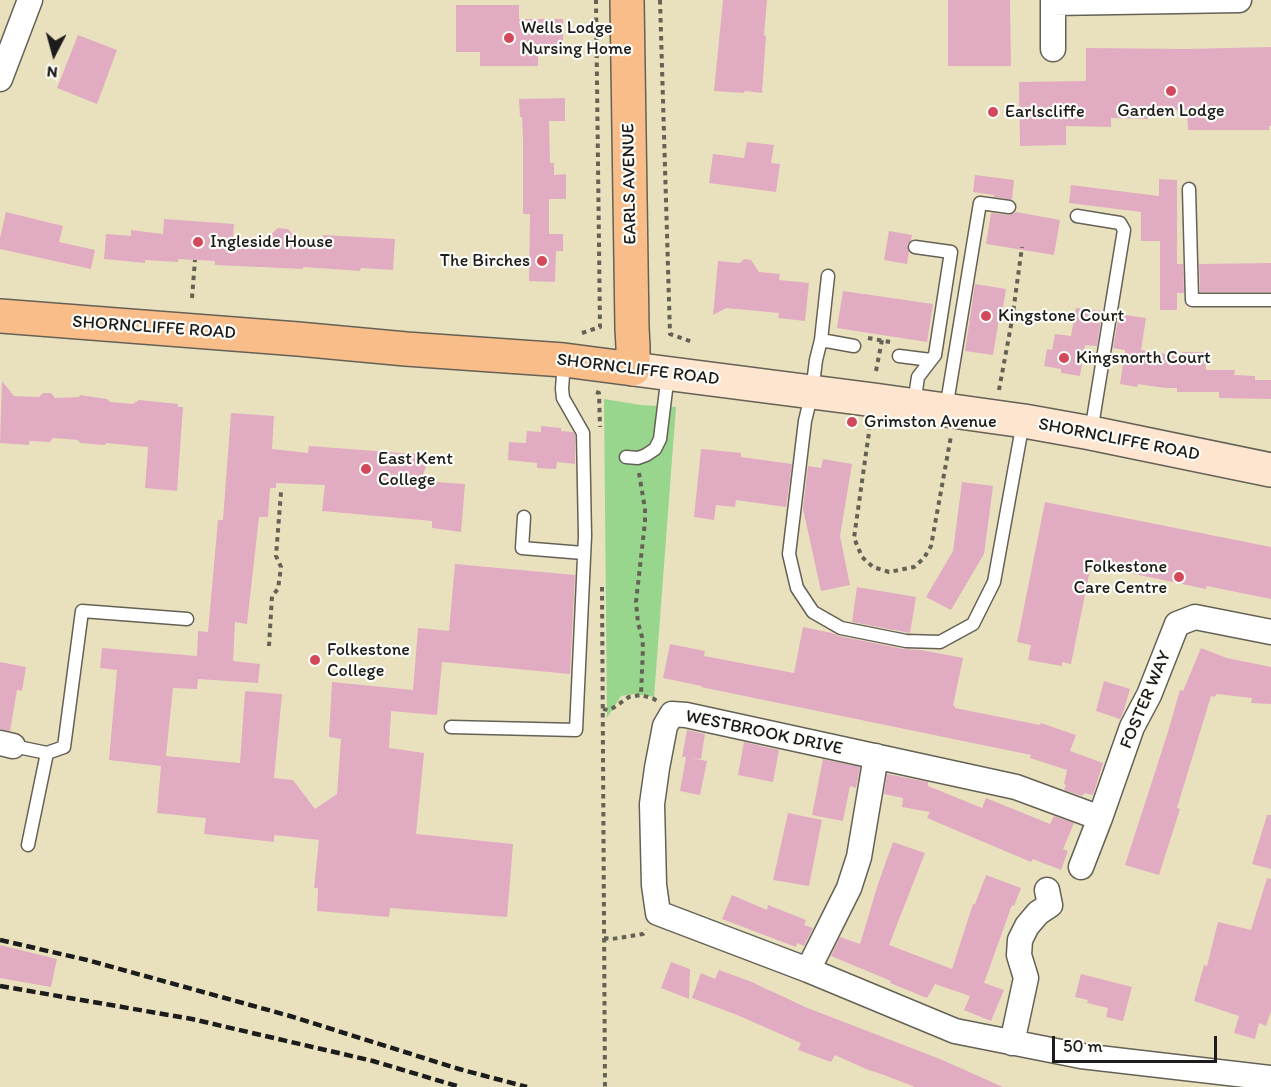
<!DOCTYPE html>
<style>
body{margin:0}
#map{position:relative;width:1271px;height:1087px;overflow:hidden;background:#e9e1be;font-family:Itim,sans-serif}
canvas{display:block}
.north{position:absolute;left:24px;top:24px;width:60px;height:60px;-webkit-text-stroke:4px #fdfcf7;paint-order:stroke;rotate:186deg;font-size:16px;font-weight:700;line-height:24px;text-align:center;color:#1c1c1c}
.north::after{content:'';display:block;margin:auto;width:21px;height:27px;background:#1c1c1c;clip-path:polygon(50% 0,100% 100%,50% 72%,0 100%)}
.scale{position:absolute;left:1052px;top:1036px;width:165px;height:27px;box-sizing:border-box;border:3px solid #1c1c1c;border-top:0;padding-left:8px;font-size:18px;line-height:21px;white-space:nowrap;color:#1c1c1c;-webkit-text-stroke:4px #fdfcf7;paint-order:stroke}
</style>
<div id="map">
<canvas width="1271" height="1087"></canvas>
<div class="north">N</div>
<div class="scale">50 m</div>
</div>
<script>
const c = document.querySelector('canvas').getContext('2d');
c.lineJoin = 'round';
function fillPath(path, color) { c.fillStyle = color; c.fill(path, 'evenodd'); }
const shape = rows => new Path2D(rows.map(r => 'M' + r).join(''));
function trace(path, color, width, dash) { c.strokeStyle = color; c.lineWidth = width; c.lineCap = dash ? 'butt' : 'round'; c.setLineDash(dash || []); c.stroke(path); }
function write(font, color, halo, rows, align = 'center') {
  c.font = font + ' Itim,sans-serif'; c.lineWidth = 4.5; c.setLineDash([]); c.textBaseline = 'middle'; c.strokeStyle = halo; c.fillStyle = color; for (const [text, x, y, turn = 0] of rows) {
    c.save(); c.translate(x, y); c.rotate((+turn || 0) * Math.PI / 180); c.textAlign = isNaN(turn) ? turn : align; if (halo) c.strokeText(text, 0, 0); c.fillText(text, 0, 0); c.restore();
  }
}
fillPath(shape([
 [604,399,641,405,676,407,654,697,634,694,621,696,607,718]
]), '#97d68c');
fillPath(shape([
 [723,0,767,0,764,35,766,36,762,93,745,91,744,93,714,91],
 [948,0,1010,0,1011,66,948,66],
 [456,5,519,5,519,19,563,19,563,52,538,52,538,66,480,66,480,52,456,52],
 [78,35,117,50,97,104,57,88],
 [1271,47,1271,126,1269,126,1269,130,1188,130,1187,110,1148,110,1148,119,1111,118,1111,127,1066,126,1066,145,1020,146,1019,82,1086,81,1086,48,1186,49],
 [565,98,565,121,549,121,550,163,554,163,554,175,566,174,566,199,549,199,549,234,563,234,563,251,556,251,555,282,529,281,530,214,523,214,523,139,522,117,520,117,519,99],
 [747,142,774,145,771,163,780,164,776,192,709,183,713,154,744,158],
 [975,175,1014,180,1012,200,994,197,994,195,973,192],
 [1159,179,1177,180,1177,264,1183,264,1184,293,1177,293,1177,310,1160,310,1160,241,1141,241,1141,212,1069,203,1071,185,1159,196],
 [6,212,63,226,59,242,95,250,91,269,0,249,0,238],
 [1016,212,1060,220,1054,255,986,244,991,213,1008,215,1013,214],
 [164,219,234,224,233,237,267,238,278,228,288,229,298,240,323,242,323,235,395,239,393,270,361,268,360,271,303,267,303,269,215,265,215,261,178,259,178,262,145,260,145,263,104,259,106,234,131,236,131,230,163,234],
 [889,231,912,235,911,240,907,245,909,252,907,264,884,260],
 [744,259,751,260,759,272,780,274,779,280,809,283,805,321,778,318,779,313,726,308,713,315,718,261,740,263],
 [1271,263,1271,292,1200,292,1199,264],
 [975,284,1006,289,1001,320,999,319,993,355,965,351],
 [843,291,933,304,927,342,837,328],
 [1076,308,1102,311,1097,346,1085,345,1080,376,1061,373,1061,369,1044,366,1047,349,1052,350,1055,334,1071,336],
 [1119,314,1146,318,1141,350,1182,357,1182,352,1205,352,1206,370,1235,370,1234,375,1255,376,1255,380,1271,380,1271,399,1219,398,1219,392,1177,392,1177,388,1165,388,1138,384,1137,387,1120,384,1125,350,1113,348],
 [2,381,14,396,39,397,43,393,51,393,55,398,79,397,80,395,107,399,110,402,133,404,139,400,178,404,178,407,183,407,177,491,145,488,148,447,106,443,105,445,80,443,78,440,53,438,50,442,29,441,29,445,0,443],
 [231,413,274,416,272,449,308,453,309,446,430,455,421,481,465,484,461,532,432,528,432,521,322,511,325,485,276,483,276,488,270,488,268,517,259,517,247,624,235,622,233,661,260,664,258,683,198,679,197,689,173,688,166,756,240,763,245,691,282,694,274,778,293,780,315,809,337,794,341,739,329,737,332,682,413,690,418,628,449,631,455,564,575,575,570,674,442,662,437,715,391,711,389,748,424,753,416,834,513,844,507,917,390,908,389,917,317,911,318,888,314,888,319,840,274,835,274,842,204,834,206,818,157,813,161,766,109,760,117,670,100,668,102,648,197,656,198,631,208,632,218,520,223,520],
 [541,426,561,428,561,431,573,432,575,435,575,464,557,462,556,469,537,468,537,463,508,460,509,442,526,443,527,431,541,432],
 [701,449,741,453,741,457,792,464,786,507,736,500,735,507,716,505,714,520,694,517],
 [823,459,852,464,840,536,850,585,821,591,803,509,808,466,821,468],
 [962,482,993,486,984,554,951,610,926,597,953,551],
 [1045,502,1271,547,1271,599,1207,586,1206,589,1091,565,1071,664,1062,662,1062,666,1028,660,1031,645,1017,642],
 [857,587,916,597,910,633,852,622],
 [803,627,832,633,839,636,904,649,921,650,963,658,953,706,955,706,955,708,1040,725,1041,723,1076,735,1070,751,1103,763,1093,795,1084,793,1083,796,1064,790,1066,785,1064,784,1067,770,1030,758,1031,755,701,687,702,686,663,678,670,644,705,651,704,656,794,673],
 [1201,648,1227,658,1271,667,1271,704,1251,703,1252,698,1217,694,1214,697,1211,696,1177,808,1180,809,1159,875,1125,865,1167,735,1180,690,1183,691],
 [0,662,26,667,22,691,17,690,10,731,0,729],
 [1104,681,1130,689,1123,713,1120,719,1096,711],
 [687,730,705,734,701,759,691,758,707,761,700,795,680,791,686,757,682,757],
 [744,742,779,750,773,782,738,775],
 [823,759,860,767,856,788,850,786,843,821,812,815],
 [887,774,928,782,928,786,982,808,986,798,1050,824,1054,816,1074,823,1063,849,1068,851,1061,870,1033,859,1031,862,927,818,930,812,902,807,903,798,884,794],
 [788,813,822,820,809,886,773,880],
 [1267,815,1271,815,1271,869,1252,864],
 [893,842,925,853,889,945,952,969,973,904,975,904,986,875,1021,888,1014,906,1012,905,984,983,1004,990,991,1021,964,1010,970,996,935,984,927,998,890,983,891,981,831,956,840,937,860,944,878,884],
 [1267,878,1271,879,1271,1011,1266,1026,1259,1023,1255,1039,1234,1033,1239,1016,1194,1001,1204,965,1207,966,1218,922,1251,930],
 [732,895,767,910,768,905,806,920,804,925,813,928,804,946,797,943,796,947,722,919],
 [0,945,57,959,51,987,0,978],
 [671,962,690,969,689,999,661,988],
 [719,970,752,982,766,989,780,995,805,1007,940,1059,1003,1087,915,1087,884,1075,866,1069,835,1055,831,1062,798,1050,801,1043,737,1015,692,998,701,973,715,979],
 [1081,974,1132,987,1123,1021,1106,1017,1108,1008,1087,1003,1088,1000,1075,997]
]), '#e1acc2');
const service = shape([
 [1189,189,1192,300,1271,300],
 [1077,216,1120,223,1124,230,1091,432],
 [828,276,821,340,816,360,812,392,805,421,789,554,797,588,813,612,841,628,906,641,940,642,973,624,994,582,1023,422],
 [821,340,854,346],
 [899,356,931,360],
 [914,404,918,377,935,355,951,252,915,247],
 [946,409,980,203,1009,207],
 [626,457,638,458,646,455,655,449,660,439,668,374],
 [524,517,522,548,583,553],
 [451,727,576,730,585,536,583,433,563,398,562,389,564,361],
 [13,746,47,753],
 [28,845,47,753,64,747,82,611,187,619]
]);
const minor = shape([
 [1053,0,1053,49],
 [1053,3,1239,0],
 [0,79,30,0],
 [0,743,13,746],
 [1100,818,1016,787,686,715,672,714,665,726,657,768,652,804,654,885,658,913,808,970,955,1031,1081,1056,1271,1078],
 [1081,867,1100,818,1132,727,1149,695,1177,624,1195,617,1271,632],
 [808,970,849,888,859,857,876,756],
 [1012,1043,1026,978,1019,955,1020,940,1027,926,1038,913,1050,905,1047,890]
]);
const secondary = shape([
 [633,369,874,400,1024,421,1091,433,1271,470]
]);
const trunk = shape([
 [0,316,298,339,406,349,564,360,633,369,633,347,632,328,627,0]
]);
trace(service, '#646155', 15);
trace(minor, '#646155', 27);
trace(secondary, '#646155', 36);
trace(trunk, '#646155', 36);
trace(shape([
 [660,0,670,334,693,342],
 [192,298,195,260],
 [582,333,600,327,596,0],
 [868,338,890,342],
 [876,371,882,340],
 [999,390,1012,320,1022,247],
 [596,392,599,393,600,427],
 [870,425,854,538,862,557,873,567,889,572,914,567,924,558,931,546,951,436],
 [639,473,645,509,645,522,636,602,638,623,642,637,643,647,641,695],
 [602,587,605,1087],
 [269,646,272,596,278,589,281,567,276,556,281,492],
 [603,709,608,710,613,708,629,697,641,695,654,699,657,701],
 [604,938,612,939,643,934,647,930]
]), '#646155', 4, [4.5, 4.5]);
trace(service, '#fff', 12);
trace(minor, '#fff', 24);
trace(secondary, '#fde5d0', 33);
trace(trunk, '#f9bd89', 33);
trace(shape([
 [0,940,87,960,290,1016,459,1069,527,1087],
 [0,986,192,1019,373,1061,460,1087]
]), '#1c1c1c', 4.5, [9, 4.5]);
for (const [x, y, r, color] of [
 [509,38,6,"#d1495b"],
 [1171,91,6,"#d1495b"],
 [993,112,6,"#d1495b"],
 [198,242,6,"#d1495b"],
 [542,261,6,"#d1495b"],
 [986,316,6,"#d1495b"],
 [1064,358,6,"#d1495b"],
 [852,422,6,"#d1495b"],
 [366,469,6,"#d1495b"],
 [1179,577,6,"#d1495b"],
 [315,660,6,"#d1495b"]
]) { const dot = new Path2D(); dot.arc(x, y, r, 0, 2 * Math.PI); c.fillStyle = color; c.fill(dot); trace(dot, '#fdfcf7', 2); }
write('18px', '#1c1c1c', '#fdfcf7', [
 ["Wells Lodge",521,28],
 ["Nursing Home",521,49],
 ["Garden Lodge",1171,111,"center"],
 ["Earlscliffe",1005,112],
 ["Ingleside House",210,242],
 ["The Birches",530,261,"right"],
 ["Kingstone Court",998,316],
 ["Kingsnorth Court",1076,358],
 ["Grimston Avenue",864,422],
 ["East Kent",378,459],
 ["College",378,480],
 ["Folkestone",1167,567,"right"],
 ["Care Centre",1167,588,"right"],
 ["Folkestone",327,650],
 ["College",327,671]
], 'left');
write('18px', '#1c1c1c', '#fdfcf7', [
 ["EARLS AVENUE",630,184,-91],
 ["SHORNCLIFFE ROAD",154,328,4],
 ["SHORNCLIFFE ROAD",638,370,7],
 ["SHORNCLIFFE ROAD",1119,440,11],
 ["FOSTER WAY",1146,700,-67],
 ["WESTBROOK DRIVE",764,733,12]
]);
</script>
